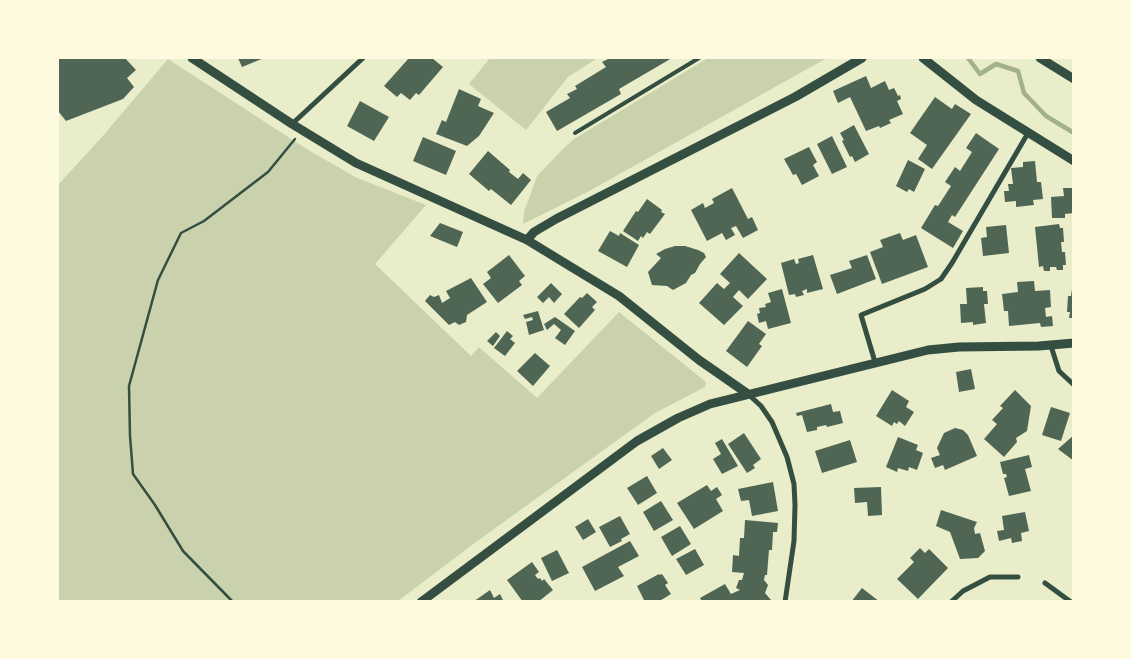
<!DOCTYPE html>
<style>
body{margin:0}
#map{position:relative;width:1131px;height:659px;overflow:hidden;background:#e9edc9;font-family:Commissioner,sans-serif}
canvas{display:block}
.frame{position:absolute;inset:0;border:59px solid #fefae0;pointer-events:none}
</style>
<div id="map">
<canvas width="1131" height="659"></canvas>
<div class="frame"></div>
</div>
<script>
const c = document.querySelector('canvas').getContext('2d');
c.lineJoin = 'round';
function fillPath(path, color) { c.fillStyle = color; c.fill(path, 'evenodd'); }
const shape = rows => new Path2D(rows.map(r => 'M' + r).join(''));
function trace(path, color, width, dash) { c.strokeStyle = color; c.lineWidth = width; c.lineCap = dash ? 'butt' : 'round'; c.setLineDash(dash || []); c.stroke(path); }
fillPath(shape([
 [490,58,598,58,568,77,526,130,469,84],
 [708,58,827,58,591,190,523,224,524,212,537,176,563,149,574,139],
 [168,59,305,148,355,177,426,205,375,264,471,356,479,347,537,398,619,312,706,382,705,387,655,413,476,542,398,601,58,601,58,185,101,138]
]), '#cad2ad');
trace(shape([
 [968,58,980,74,996,64,1018,71,1024,93,1046,116,1074,133]
]), '#a3b18a', 4.5);
fillPath(shape([
 [58,58,125,58,136,70,127,78,134,87,123,99,66,121,58,111],
 [238,58,264,58,242,67],
 [409,58,432,58,443,67,419,95,416,93,410,100,401,93,397,97,384,86],
 [610,58,672,58,619,89,621,94,557,131,546,112,570,98,567,94,577,89,575,86,606,67,602,62],
 [866,76,871,88,885,81,889,90,894,88,898,96,900,95,901,99,897,101,903,114,889,120,891,123,880,128,879,126,866,131,850,97,838,103,833,91],
 [459,89,481,99,478,106,494,113,479,136,467,146,436,134,442,120,446,122],
 [935,97,952,109,955,104,971,114,932,169,918,159,927,145,910,133],
 [360,101,389,117,374,141,347,126],
 [854,125,869,154,855,162,852,156,850,157,842,141,844,140,840,133],
 [976,133,999,149,955,217,952,215,948,222,963,231,953,248,921,228,935,205,938,206,951,186,945,182,955,167,960,171,972,152,966,148],
 [832,136,847,167,832,174,817,144],
 [423,137,456,151,446,175,413,161],
 [809,147,817,162,813,165,819,176,802,185,796,174,793,175,784,159],
 [488,151,510,170,509,172,518,179,523,173,531,180,511,205,491,189,489,191,469,174],
 [908,160,925,169,914,192,909,189,907,192,896,186],
 [1035,161,1037,182,1041,182,1043,199,1033,200,1034,205,1016,207,1016,201,1005,202,1004,191,1009,191,1008,184,1013,184,1011,168,1023,167,1023,162],
 [732,188,748,219,752,217,758,230,743,238,736,226,731,228,735,235,726,240,722,233,707,241,691,210,703,203,705,208,714,203,712,199],
 [1063,188,1074,188,1074,213,1065,214,1065,218,1052,218,1051,197,1064,196],
 [647,199,662,210,661,212,665,214,650,234,647,232,643,238,641,236,638,241,623,231,636,211,638,212],
 [440,223,463,232,457,247,430,236],
 [1059,224,1060,228,1063,228,1064,242,1061,242,1062,252,1065,252,1066,265,1063,265,1063,270,1057,270,1056,267,1050,267,1050,271,1044,271,1043,266,1039,267,1035,227],
 [1006,225,1009,253,983,256,981,238,987,237,986,227],
 [610,231,619,236,620,233,639,245,627,267,598,251],
 [900,233,903,240,916,235,928,267,882,284,870,252,883,247,880,240],
 [675,246,685,246,698,250,704,253,706,257,700,264,695,273,691,275,686,283,673,290,667,286,652,285,648,272,661,258,656,254,665,249],
 [739,253,767,279,748,299,739,290,733,297,743,306,724,325,699,303,717,283,724,289,730,283,720,274],
 [509,255,525,276,519,281,522,285,498,303,483,284,491,278,487,272],
 [813,255,823,289,807,293,807,289,802,291,804,295,796,297,795,294,789,295,781,263,794,259,796,264,799,263,798,259],
 [867,255,876,279,837,294,830,275,852,268,849,261],
 [471,278,487,302,467,315,466,322,459,325,455,322,449,325,425,301,430,295,434,297,439,295,442,303,450,298,446,291],
 [1034,281,1035,291,1050,290,1051,307,1045,308,1046,317,1052,316,1053,326,1041,327,1040,323,1009,326,1008,311,1004,311,1002,294,1018,292,1017,282],
 [551,283,562,294,554,303,549,297,543,303,537,297],
 [983,287,983,291,987,291,988,304,984,304,986,323,973,325,973,322,961,323,960,304,967,304,966,288],
 [782,289,791,323,768,329,766,321,759,323,757,314,760,313,759,308,766,307,765,304,771,302,768,293],
 [1072,289,1074,289,1074,318,1069,318,1070,312,1067,312,1068,296,1071,296],
 [587,293,597,302,592,307,595,310,579,328,564,314,580,297,582,298],
 [538,311,544,330,529,335,526,322,533,320,532,317,525,319,523,315],
 [555,317,575,331,565,345,555,338,561,330,554,324,547,330,544,324],
 [748,321,766,334,759,344,762,346,747,367,726,351],
 [507,331,513,336,510,339,515,343,505,356,494,348],
 [496,332,500,336,493,346,487,341],
 [535,353,550,366,533,386,517,371],
 [971,369,975,389,959,392,956,372],
 [892,390,909,401,906,407,914,412,905,426,899,421,897,424,894,422,892,426,876,416],
 [1015,390,1031,406,1027,431,1016,438,1017,442,1004,457,984,439,997,424,992,420,1003,408,1000,406],
 [831,404,833,412,840,411,843,423,827,427,826,425,817,427,817,430,807,432,802,415,797,416,796,413],
 [1051,407,1070,413,1061,441,1042,435],
 [955,428,963,430,968,435,977,456,945,470,943,465,935,468,931,458,940,455,937,448,944,433],
 [744,433,761,459,753,465,755,468,747,473,728,444],
 [1074,435,1074,461,1058,449],
 [898,437,918,445,916,450,923,453,917,470,909,467,908,471,898,468,897,472,886,467],
 [722,439,738,466,722,474,713,459,721,454,715,443],
 [850,440,857,462,822,473,815,451],
 [663,448,672,460,659,469,651,456],
 [1029,455,1032,467,1025,469,1031,491,1009,496,1004,478,1007,477,1006,474,1003,474,1000,462],
 [647,476,657,493,638,505,627,488],
 [773,482,778,511,752,516,749,500,741,501,738,489],
 [707,485,711,491,717,487,722,495,716,499,723,511,694,529,677,503],
 [881,487,882,515,868,516,867,502,855,503,854,488],
 [661,501,673,520,654,531,643,512],
 [941,510,977,522,974,528,975,534,980,533,985,551,978,558,960,559,950,532,936,526],
 [1025,512,1029,531,1021,533,1022,541,1012,543,1011,538,999,541,997,531,1004,530,1002,516],
 [620,516,630,534,621,539,622,541,610,547,599,527],
 [588,519,596,532,583,540,575,527],
 [745,520,778,523,777,532,773,532,772,550,769,550,767,575,765,575,764,580,768,585,765,593,771,600,770,602,702,602,700,598,725,584,731,594,740,590,736,588,739,580,742,580,744,573,732,572,733,555,739,556,740,538,744,538],
 [680,526,691,544,672,556,661,537],
 [630,541,639,556,618,567,624,576,595,591,582,567],
 [920,548,925,553,929,549,948,568,918,599,897,579,914,562,910,558],
 [695,549,704,565,686,575,676,559],
 [557,550,569,573,552,581,541,558],
 [532,562,539,572,535,575,538,579,540,578,542,581,544,579,553,590,538,602,531,602,530,600,523,602,507,580],
 [659,574,660,575,662,574,668,583,665,585,671,594,658,602,645,602,637,586],
 [862,588,880,602,851,602],
 [490,590,494,598,500,594,504,602,473,602]
]), '#4f6655');
trace(shape([
 [233,602,183,551,155,505,133,474,130,436,129,386,158,280,181,233,204,221,268,172,295,139]
]), '#344e41', 2.5);
trace(shape([
 [575,133,699,58]
]), '#344e41', 4);
trace(shape([
 [292,124,363,58],
 [1051,346,1059,371,1074,385],
 [875,362,861,315,925,289,941,279,952,263,1028,133],
 [748,394,761,406,772,422,787,457,794,484,795,505,794,541,785,602],
 [1045,583,1071,602],
 [951,602,963,591,990,577,1018,577]
]), '#344e41', 5);
trace(shape([
 [192,58,292,124,356,163,527,240,568,265,619,296,699,360,748,394],
 [923,58,976,100,1074,161],
 [1040,58,1074,79],
 [527,240,534,232,556,219,795,97,862,58],
 [421,602,637,441,678,418,710,404,928,350,959,347,1039,346,1074,343]
]), '#344e41', 9);
</script>
